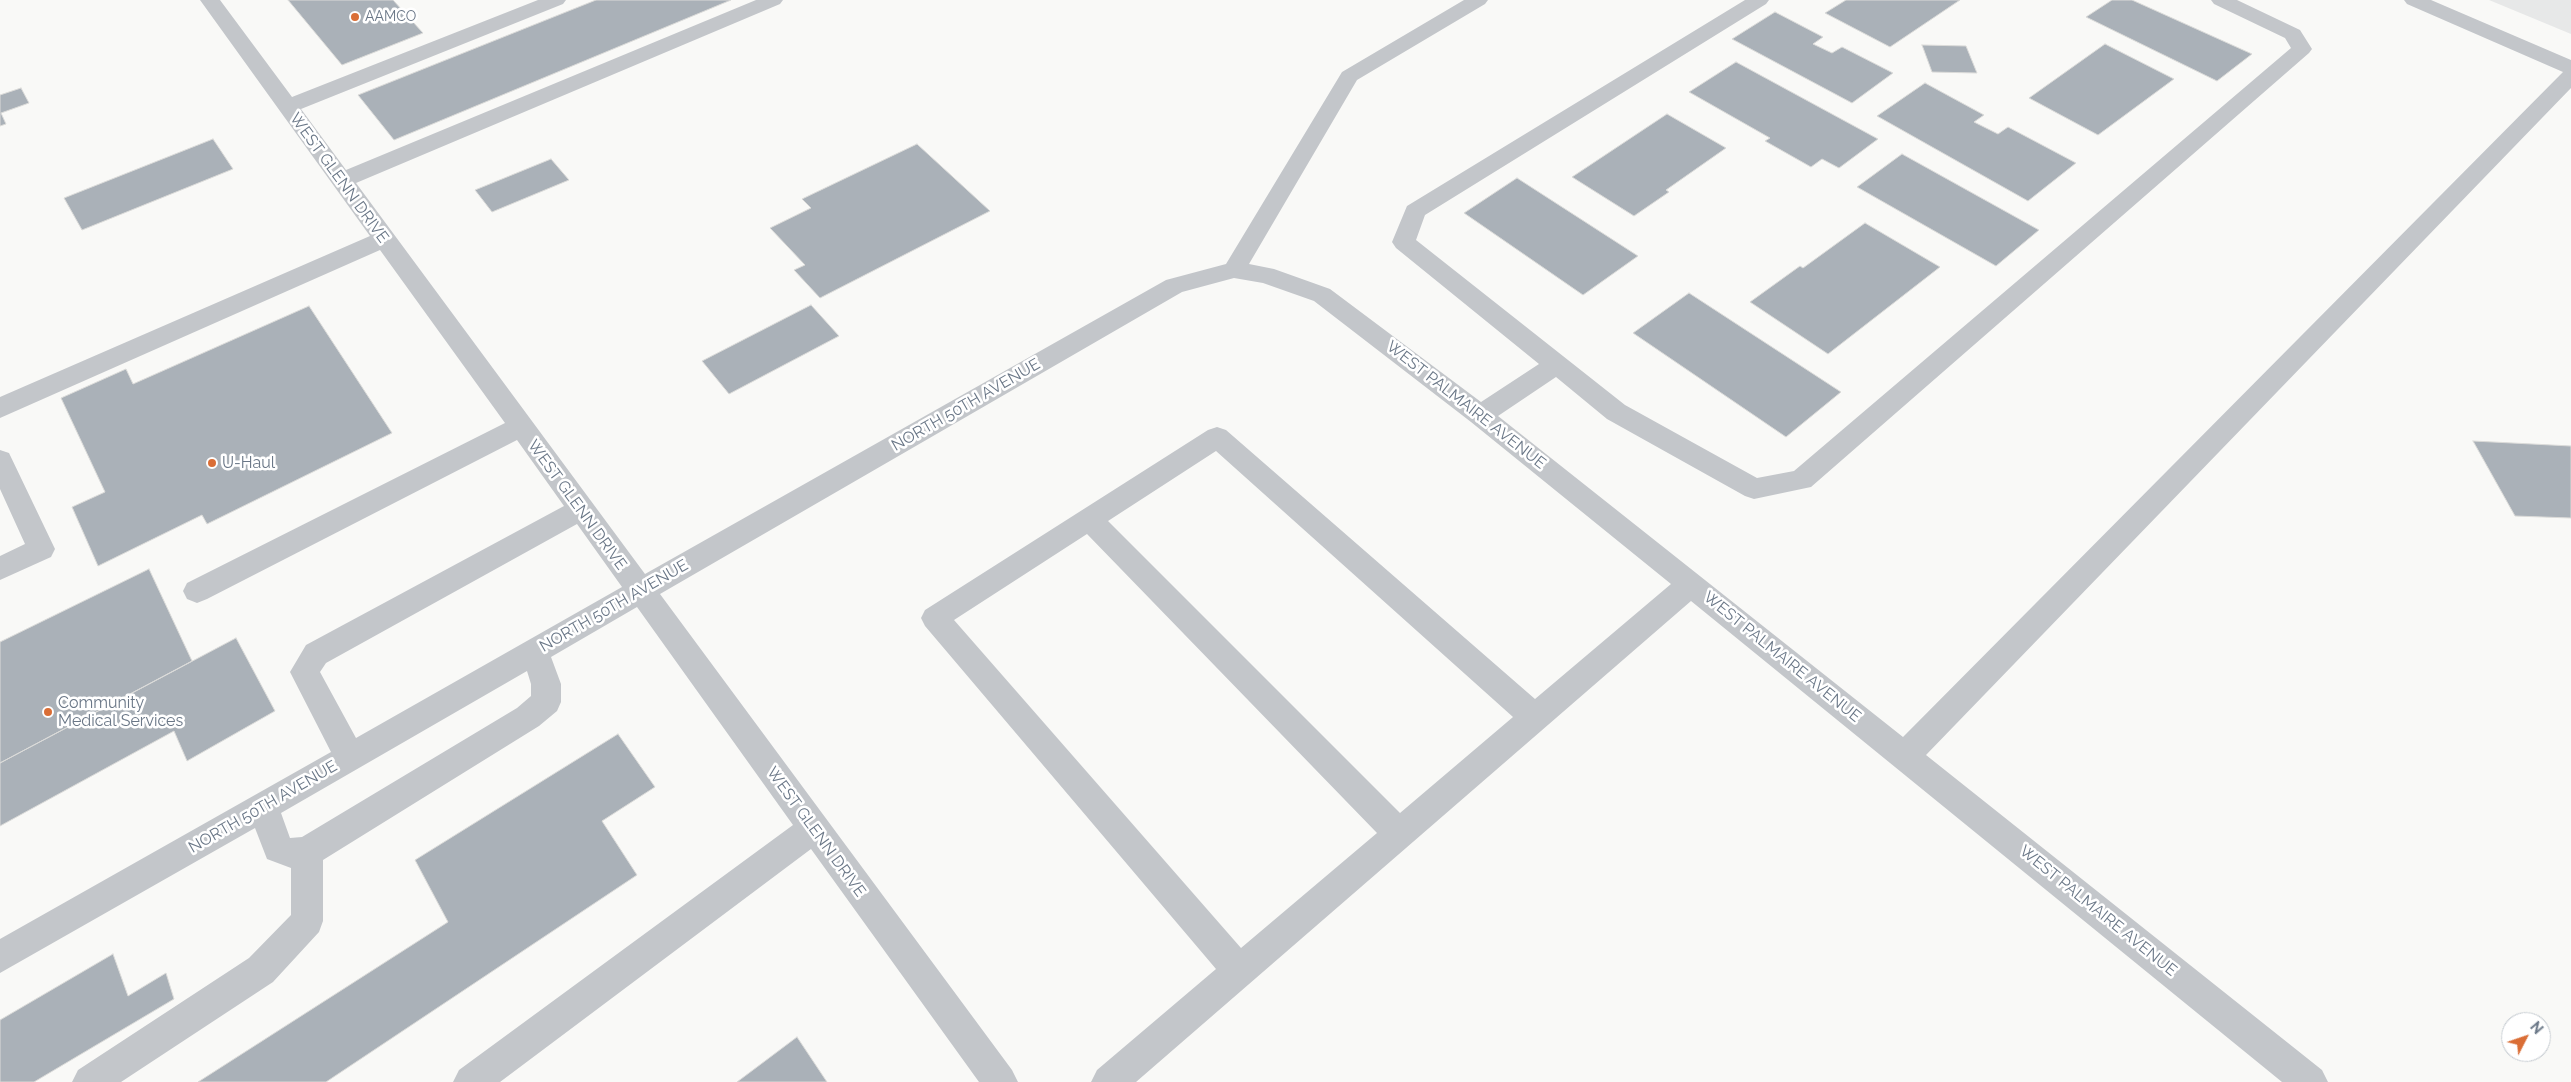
<!DOCTYPE html>
<style>
body{margin:0}
#map{position:relative;width:2571px;height:1082px;overflow:hidden;background:#f9f9f7;font-family:Raleway,sans-serif}
canvas{display:block}
.north{position:absolute;left:2501px;top:1012px;width:50px;height:50px;box-sizing:border-box;background:#fff;border:1px solid #c3c9cf;border-radius:50%;rotate:49deg;font-size:14px;font-weight:700;line-height:20px;text-align:center;color:#6a7787}
.north::after{content:'';display:block;margin:auto;width:18px;height:22px;background:#da6e36;clip-path:polygon(50% 0,100% 100%,50% 72%,0 100%)}
</style>
<div id="map">
<canvas width="2571" height="1082"></canvas>
<div class="north">N</div>
</div>
<script>
const c = document.querySelector('canvas').getContext('2d');
c.lineJoin = 'round';
function fillPath(path, color) { c.fillStyle = color; c.fill(path, 'evenodd'); }
const shape = rows => new Path2D(rows.map(r => 'M' + r).join(''));
function trace(path, color, width, dash) { c.strokeStyle = color; c.lineWidth = width; c.lineCap = dash ? 'butt' : 'round'; c.setLineDash(dash || []); c.stroke(path); }
function write(font, color, halo, rows, align = 'center') {
  c.font = font + ' Raleway,sans-serif'; c.lineWidth = 5; c.setLineDash([]); c.textBaseline = 'middle'; c.strokeStyle = halo; c.fillStyle = color; for (const [text, x, y, turn = 0] of rows) {
    c.save(); c.translate(x, y); c.rotate((+turn || 0) * Math.PI / 180); c.textAlign = isNaN(turn) ? turn : align; if (halo) c.strokeText(text, 0, 0); c.fillText(text, 0, 0); c.restore();
  }
}
fillPath(shape([
 [2489,0,2571,0,2571,34]
]), '#e7e8e8');
const building = shape([
 [288,0,393,0,423,33,342,65,288,0],
 [596,0,731,0,394,140,358,95,596,0],
 [1846,0,1960,0,1890,47,1825,13,1846,0],
 [2112,0,2132,0,2252,54,2217,81,2086,17,2112,0],
 [1775,12,1823,37,1813,44,1832,53,1842,47,1893,73,1852,103,1732,39,1775,12],
 [2105,44,2174,79,2098,135,2029,98,2105,44],
 [1922,45,1966,46,1977,73,1932,72,1922,45],
 [1736,62,1878,139,1839,168,1822,159,1811,167,1765,141,1770,138,1689,92,1736,62],
 [1925,83,1984,115,1974,122,1998,134,2008,127,2076,163,2028,201,1877,116,1925,83],
 [21,88,29,103,1,113,6,124,0,126,0,95,21,88],
 [1667,114,1726,148,1666,190,1669,192,1634,216,1572,177,1667,114],
 [213,139,233,169,82,230,64,198,213,139],
 [917,144,990,211,820,298,794,270,805,265,770,228,811,208,802,199,917,144],
 [1902,154,2039,230,1996,266,1857,187,1902,154],
 [551,159,569,180,492,212,475,190,551,159],
 [1517,178,1638,256,1583,295,1464,213,1517,178],
 [1865,223,1940,267,1828,354,1750,302,1800,266,1803,268,1865,223],
 [1689,293,1841,392,1786,437,1633,333,1689,293],
 [811,305,839,336,729,394,702,361,811,305],
 [309,306,392,433,207,524,202,515,98,566,72,507,105,492,61,398,126,369,133,384,309,306],
 [2473,441,2571,446,2571,518,2515,516,2473,441],
 [149,569,192,661,0,763,0,642,149,569],
 [236,638,275,711,187,761,174,731,0,826,0,763,236,638],
 [618,734,655,787,602,821,637,875,326,1082,198,1082,448,922,415,860,618,734],
 [113,954,128,996,166,973,174,999,34,1082,0,1082,0,1020,113,954],
 [797,1037,827,1082,737,1082,797,1037]
]);
fillPath(building, '#aab1b8');
trace(building, '#dbdbd9', 1);
fillPath(shape([
 [200,0,220,0,292,97,538,0,566,0,563,4,301,109,346,170,756,0,783,0,780,4,356,183,645,574,1166,280,1226,264,1342,72,1464,0,1488,0,1485,4,1357,80,1249,264,1274,269,1330,289,1481,402,1539,364,1396,248,1392,242,1407,206,1745,0,1769,0,1766,4,1425,215,1416,240,1625,405,1757,478,1794,471,2291,48,2285,38,2214,4,2211,0,2237,0,2300,30,2312,49,2309,53,1811,487,1754,499,1745,496,1607,419,1556,377,1498,416,1903,737,2563,72,2407,4,2404,0,2431,0,2571,60,2571,88,1926,755,2322,1070,2328,1082,2282,1082,1691,601,1136,1082,1091,1082,1097,1070,1216,969,925,626,921,618,925,610,1208,430,1217,427,1226,430,1535,699,1671,584,1471,422,1314,301,1263,283,1234,278,1182,292,660,594,1012,1070,1018,1082,979,1082,811,849,500,1082,453,1082,459,1070,793,825,637,607,551,657,561,684,561,702,557,711,539,726,323,860,323,921,319,932,273,982,121,1082,72,1082,78,1070,249,958,291,915,291,868,267,859,255,828,0,973,0,939,331,752,290,672,306,645,564,506,517,440,207,599,197,603,187,599,183,591,187,583,505,423,380,250,0,418,0,397,370,236,200,0],
 [1216,451,1513,717,1400,813,1108,521,1216,451],
 [577,524,622,587,356,738,320,672,326,663,577,524],
 [1087,534,1377,833,1241,948,954,620,1087,534],
 [527,671,531,684,531,696,517,708,302,837,290,838,281,813,527,671],
 [0,450,9,453,55,549,51,557,0,580,0,556,25,544,0,489,0,450]
]), '#c3c6ca');
for (const [x, y, r, color] of [
 [355,17,5,"#da6e36"],
 [212,463,5,"#da6e36"],
 [48,712,5,"#da6e36"]
]) { const dot = new Path2D(); dot.arc(x, y, r, 0, 2 * Math.PI); c.fillStyle = color; c.fill(dot); trace(dot, '#fff', 2); }
write('14px', '#6a7787', '#fff', [
 ["AAMCO",365,17]
], 'left');
write('16px', '#6a7787', '#fff', [
 ["WEST GLENN DRIVE",339,178,54],
 ["NORTH 50TH AVENUE",966,405,-30],
 ["WEST PALMAIRE AVENUE",1466,405,38],
 ["WEST GLENN DRIVE",577,505,54],
 ["NORTH 50TH AVENUE",614,606,-30],
 ["WEST PALMAIRE AVENUE",1782,657,39],
 ["NORTH 50TH AVENUE",263,807,-30],
 ["WEST GLENN DRIVE",816,832,54],
 ["WEST PALMAIRE AVENUE",2098,911,39]
]);
write('16px', '#6a7787', '#fff', [
 ["U-Haul",222,463],
 ["Community",58,703],
 ["Medical Services",58,721]
], 'left');
</script>
